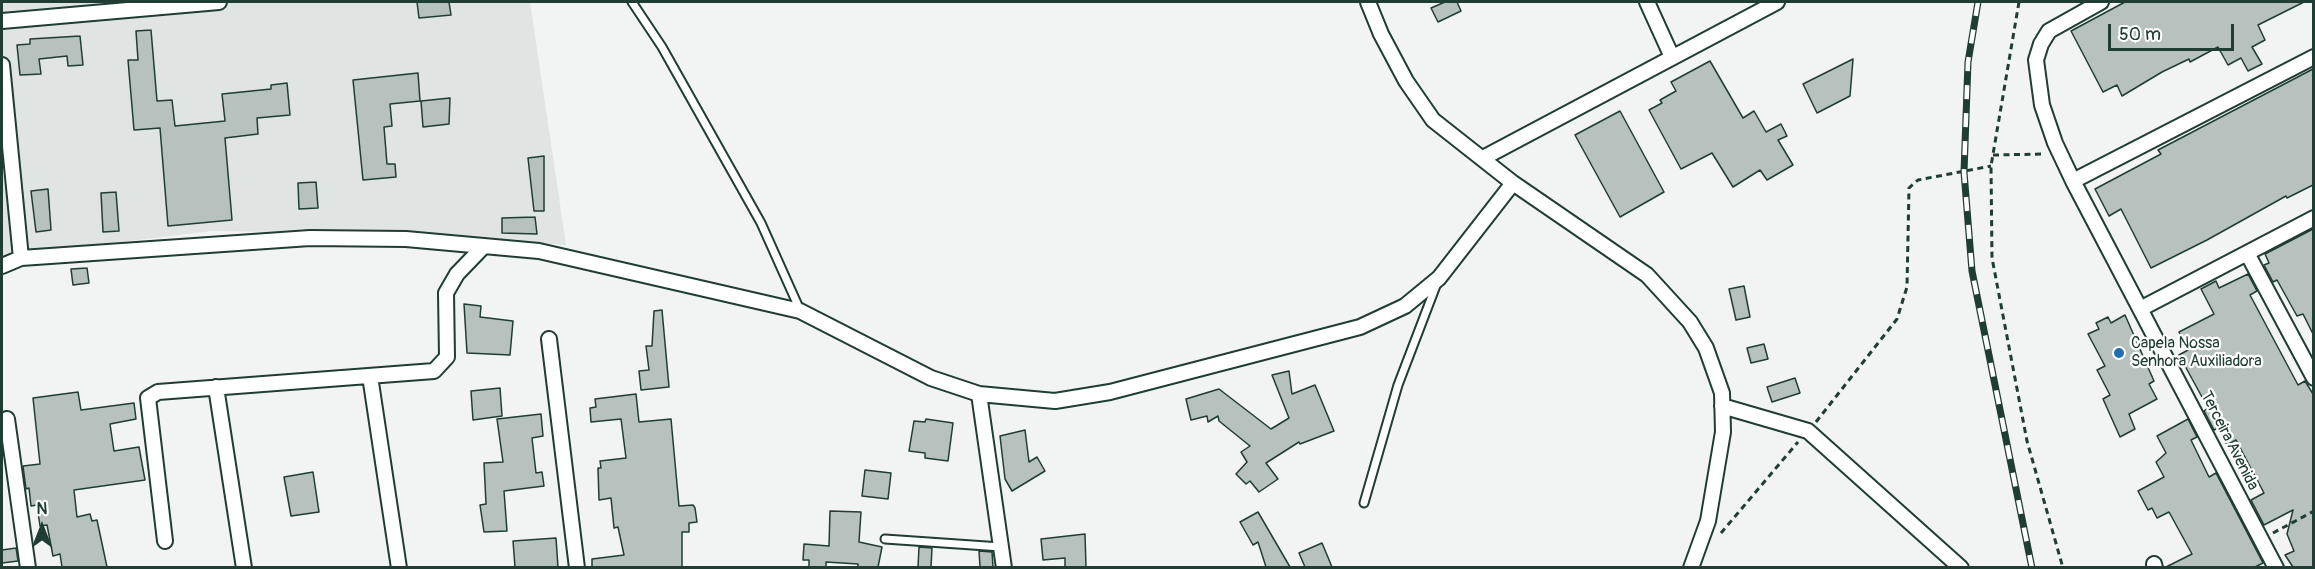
<!DOCTYPE html>
<style>
body{margin:0}
#map{position:relative;width:2315px;height:569px;overflow:hidden;background:#f2f3f3;font-family:Pangolin,sans-serif}
canvas{display:block}
.frame{position:absolute;inset:0;border:3px solid #1f3d34;pointer-events:none}
.north{position:absolute;left:12px;top:497px;width:60px;height:60px;-webkit-text-stroke:4px #fff;paint-order:stroke;rotate:0deg;font-size:16px;font-weight:700;line-height:24px;text-align:center;color:#1f3d34}
.north::after{content:'';display:block;margin:auto;width:21px;height:27px;background:#1f3d34;clip-path:polygon(50% 0,100% 100%,50% 72%,0 100%)}
.scale{position:absolute;left:2108px;top:24px;width:126px;height:27px;box-sizing:border-box;border:3px solid #1f3d34;border-top:0;padding-left:8px;font-size:18px;line-height:21px;white-space:nowrap;color:#1f3d34;-webkit-text-stroke:4px #fff;paint-order:stroke}
</style>
<div id="map">
<canvas width="2315" height="569"></canvas>
<div class="frame"></div>
<div class="north">N</div>
<div class="scale">50 m</div>
</div>
<script>
const c = document.querySelector('canvas').getContext('2d');
c.lineJoin = 'round';
function fillPath(path, color) { c.fillStyle = color; c.fill(path, 'evenodd'); }
const shape = rows => new Path2D(rows.map(r => 'M' + r).join(''));
function trace(path, color, width, dash) { c.strokeStyle = color; c.lineWidth = width; c.lineCap = dash ? 'butt' : 'round'; c.setLineDash(dash || []); c.stroke(path); }
function write(font, color, halo, rows, align = 'center') {
  c.font = font + ' Pangolin,sans-serif'; c.lineWidth = 4.5; c.setLineDash([]); c.textBaseline = 'middle'; c.strokeStyle = halo; c.fillStyle = color; for (const [text, x, y, turn = 0] of rows) {
    c.save(); c.translate(x, y); c.rotate((+turn || 0) * Math.PI / 180); c.textAlign = isNaN(turn) ? turn : align; if (halo) c.strokeText(text, 0, 0); c.fillText(text, 0, 0); c.restore();
  }
}
fillPath(shape([
 [2,2,530,2,566,245,411,234,212,231,22,254,2,262]
]), '#e0e4e3');
const building = shape([
 [417,2,449,2,451,15,419,18,417,2],
 [1445,2,1457,2,1461,11,1438,22,1431,8,1445,2],
 [2125,2,2304,2,2258,25,2265,40,2252,47,2262,64,2248,71,2241,58,2228,65,2218,47,2190,62,2189,59,2162,72,2122,96,2117,85,2103,92,2071,31,2125,2],
 [151,30,157,101,172,100,175,126,225,121,222,94,271,89,271,85,287,83,290,115,257,118,258,134,225,138,232,220,168,226,160,128,134,130,128,60,138,60,136,31,151,30],
 [80,36,83,65,68,66,67,56,39,59,41,74,20,75,17,45,30,44,30,39,80,36],
 [1853,59,1850,96,1817,113,1803,84,1853,59],
 [1710,61,1743,118,1754,111,1766,132,1781,124,1787,136,1778,140,1793,165,1767,180,1760,170,1733,187,1712,153,1681,169,1649,110,1662,103,1660,100,1676,91,1671,82,1710,61],
 [2313,69,2313,185,2287,198,2286,196,2207,240,2151,268,2121,209,2109,216,2095,189,2161,154,2158,150,2313,69],
 [418,73,420,101,390,104,392,126,384,127,387,164,395,164,396,177,363,180,353,80,418,73],
 [450,98,449,124,423,127,421,101,450,98],
 [1620,111,1664,192,1620,217,1575,135,1620,111],
 [544,156,544,211,534,211,528,158,544,156],
 [316,182,318,208,299,209,298,183,316,182],
 [48,189,51,230,36,232,31,191,48,189],
 [116,192,119,231,103,232,101,193,116,192],
 [535,217,537,234,502,233,502,218,535,217],
 [2313,229,2313,334,2303,314,2297,316,2277,280,2273,282,2264,265,2269,263,2265,254,2313,229],
 [87,268,89,283,73,285,71,269,87,268],
 [2248,274,2257,291,2250,295,2298,385,2305,381,2313,394,2313,567,2293,567,2285,555,2294,551,2287,534,2293,510,2264,525,2251,500,2264,493,2236,440,2227,445,2219,428,2214,430,2204,411,2208,408,2179,355,2188,350,2179,332,2214,314,2201,289,2216,281,2219,288,2248,274],
 [1744,286,1750,317,1736,320,1729,289,1744,286],
 [464,304,481,306,480,317,513,321,510,355,467,353,464,304],
 [662,310,669,387,641,390,639,371,649,370,646,346,652,346,654,311,662,310],
 [2125,315,2154,381,2149,384,2157,399,2129,414,2135,429,2120,437,2103,399,2110,395,2097,370,2105,366,2088,334,2099,329,2096,323,2108,317,2111,323,2125,315],
 [1764,344,1768,359,1751,363,1747,348,1764,344],
 [1289,371,1292,394,1315,385,1334,431,1300,444,1299,442,1266,463,1278,479,1259,492,1250,481,1246,484,1236,474,1247,462,1241,452,1250,446,1219,421,1218,416,1208,422,1207,416,1191,420,1186,399,1219,389,1271,429,1289,418,1272,375,1289,371],
 [1795,378,1800,393,1772,402,1767,387,1795,378],
 [500,388,502,416,473,420,471,391,500,388],
 [78,392,81,410,134,403,136,419,110,424,114,451,139,447,145,480,74,490,77,517,90,514,92,521,97,520,107,567,62,567,60,554,53,556,47,525,40,526,37,505,31,506,29,488,26,489,23,466,40,464,33,398,78,392],
 [636,394,639,422,671,419,679,506,693,505,695,508,697,522,689,523,689,532,682,532,682,567,592,567,592,559,624,555,618,527,614,528,611,498,599,500,598,468,601,468,600,461,626,458,621,419,591,422,590,408,596,407,595,399,636,394],
 [541,414,543,436,532,438,536,473,542,472,544,486,504,491,507,531,484,532,480,505,486,504,484,463,503,462,497,419,541,414],
 [926,419,953,423,948,461,925,458,925,453,909,451,914,421,925,422,926,419],
 [2188,419,2197,437,2191,440,2209,477,2216,473,2263,563,2255,567,2166,567,2192,554,2169,512,2157,518,2152,508,2148,510,2138,491,2164,477,2156,462,2166,453,2157,436,2188,419],
 [1025,430,1029,462,1037,457,1045,471,1012,491,1005,479,1000,436,1025,430],
 [865,470,891,473,888,499,862,496,865,470],
 [313,472,319,512,291,516,284,477,313,472],
 [830,511,861,512,859,542,882,547,878,567,858,567,858,564,826,562,826,567,809,567,809,560,803,560,804,544,829,546,830,511],
 [1258,512,1290,567,1266,567,1258,542,1253,545,1240,522,1258,512],
 [1085,534,1086,567,1065,567,1065,558,1043,560,1041,539,1085,534],
 [556,538,558,567,515,567,513,541,556,538],
 [1322,543,1332,567,1305,567,1299,553,1322,543],
 [919,547,932,548,931,567,918,567,919,547],
 [16,548,18,561,2,563,2,550,16,548],
 [979,551,992,552,993,567,980,567,979,551]
]);
fillPath(building, '#b7c1bd');
trace(building, '#1f3d34', 1.5);
const lane = shape([
 [632,2,662,47,761,223,800,310],
 [1364,503,1398,385,1437,283],
 [885,539,1001,547]
]);
const street = shape([
 [1368,2,1381,34,1406,81,1433,120,1513,183,1647,275,1690,322,1706,348,1722,393,1723,432,1708,521,1691,568],
 [1647,2,1672,57],
 [2101,2,2049,31,2041,44,2036,60,2042,105,2055,143,2073,181,2276,568],
 [2,21,219,2],
 [2,65,21,258],
 [1483,158,1777,2],
 [2073,181,2314,57],
 [2247,253,2314,378],
 [2,266,21,258,310,238,406,239,539,251,800,311,931,378,979,394,1055,401,1110,392,1360,327,1405,306,1439,278,1513,183],
 [2142,308,2314,218],
 [549,339,577,568],
 [370,376,399,568],
 [216,387,244,568],
 [979,394,1004,568],
 [1722,406,1808,431,1961,568],
 [7,419,28,568],
 [165,541,148,398,158,392,434,371,447,357,446,293,457,274,484,246],
 [2154,564,2155,568]
]);
trace(lane, '#1f3d34', 11);
trace(street, '#1f3d34', 18);
trace(shape([
 [2019,2,1991,166,1992,258,2027,441,2063,568],
 [1993,155,2045,154],
 [1816,422,1897,319,1907,287,1909,188,1918,180,1991,166],
 [1721,533,1798,442],
 [2273,533,2314,511]
]), '#1f3d34', 3, [6, 4.5]);
trace(lane, '#fff', 7);
trace(street, '#fff', 14);
const rail = shape([
 [1978,2,1968,62,1964,172,1972,271,2032,568]
]);
trace(rail, '#1f3d34', 7);
trace(rail, '#fff', 4.5, [14]);
for (const [x, y, r, color] of [
 [2119,353,6,"#1f6fb2"]
]) { const dot = new Path2D(); dot.arc(x, y, r, 0, 2 * Math.PI); c.fillStyle = color; c.fill(dot); trace(dot, '#fff', 2); }
write('16px', '#1f3d34', '#fff', [
 ["Capela Nossa",2131,344],
 ["Senhora Auxiliadora",2131,362]
], 'left');
write('16px', '#1f3d34', '#fff', [
 ["Terceira Avenida",2229,441,63]
]);
</script>
